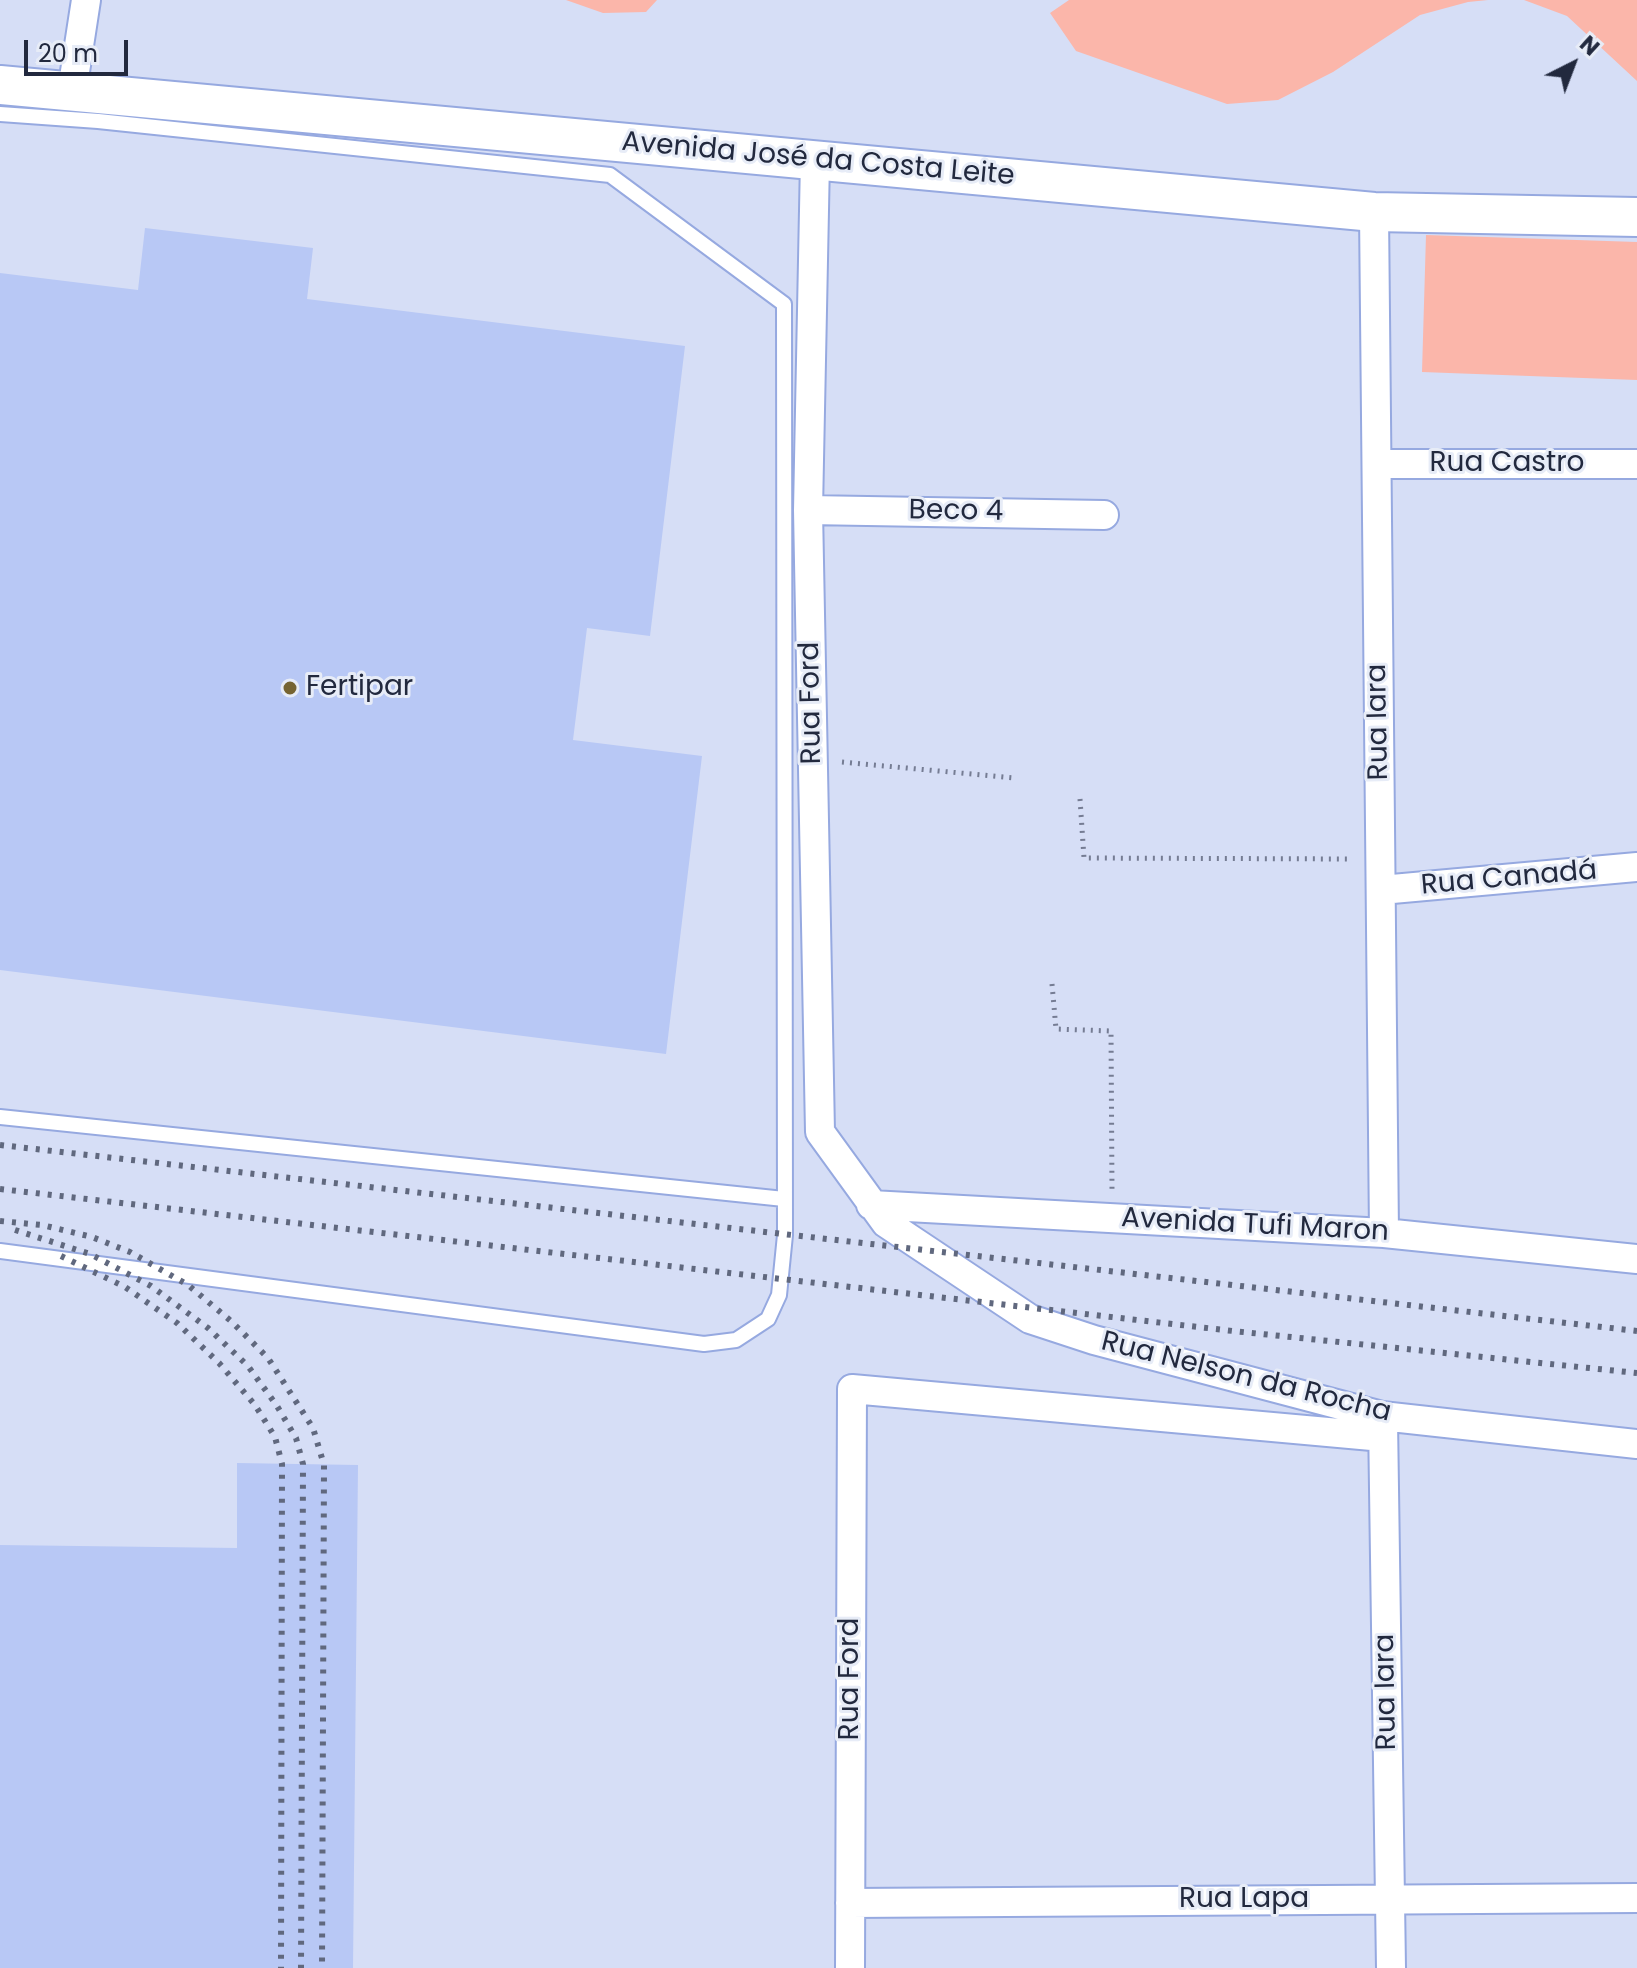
<!DOCTYPE html>
<meta charset="utf-8">
<style>
body{margin:0}
#map{position:relative;width:1637px;height:1968px;overflow:hidden;background:#d6def6;font-family:Poppins,sans-serif}
canvas{display:block}
.north{position:absolute;left:1533px;top:24px;width:80px;height:80px;-webkit-text-stroke:6px #e7ecf7;paint-order:stroke;rotate:42deg;font-size:22px;font-weight:700;line-height:32px;text-align:center;color:#22293e}
.north::after{content:'';display:block;margin:auto;width:28px;height:36px;background:#22293e;clip-path:polygon(50% 0,100% 100%,50% 72%,0 100%)}
.scale{position:absolute;left:24px;top:40px;width:104px;height:36px;box-sizing:border-box;border:4px solid #22293e;border-top:0;padding-left:10px;font-size:24px;line-height:28px;white-space:nowrap;color:#22293e;-webkit-text-stroke:6px #e7ecf7;paint-order:stroke}
</style>
<div id="map">
<canvas width="1637" height="1968"></canvas>
<div class="north">N</div>
<div class="scale">20 m</div>
</div>
<script>
const c = document.querySelector('canvas').getContext('2d');
c.lineJoin = 'round';
function fillPath(path, color) { c.fillStyle = color; c.fill(path, 'evenodd'); }
const shape = rows => new Path2D(rows.map(r => 'M' + r).join(''));
function trace(path, color, width, dash) { c.strokeStyle = color; c.lineWidth = width; c.lineCap = dash ? 'butt' : 'round'; c.setLineDash(dash || []); c.stroke(path); }
function write(font, color, halo, rows, align = 'center') {
  c.font = font + ' Poppins,sans-serif'; c.lineWidth = 6; c.setLineDash([]); c.textBaseline = 'middle'; c.strokeStyle = halo; c.fillStyle = color; for (const [text, x, y, turn = 0] of rows) {
    c.save(); c.translate(x, y); c.rotate((+turn || 0) * Math.PI / 180); c.textAlign = isNaN(turn) ? turn : align; if (halo) c.strokeText(text, 0, 0); c.fillText(text, 0, 0); c.restore();
  }
}
fillPath(shape([
 [566,0,657,0,646,12,603,13],
 [1069,0,1488,0,1468,2,1420,15,1333,72,1278,100,1227,104,1076,51,1050,13],
 [1524,0,1637,0,1637,81,1567,16],
 [1426,235,1637,242,1637,380,1422,372]
]), '#fbb6aa');
fillPath(shape([
 [145,228,313,248,307,299,685,346,650,636,587,628,573,740,702,756,666,1054,0,970,0,273,138,290],
 [237,1463,358,1465,353,1968,0,1968,0,1545,237,1548]
]), '#b8c8f5');
const lane = shape([
 [0,114,98,121,610,175,784,304,785,1235,779,1295,768,1319,736,1340,704,1344,0,1251],
 [0,1117,784,1199]
]);
const street = shape([
 [72,91,86,0],
 [815,160,808,510,820,1132,886,1223,1030,1319,1094,1340,1382,1416,1637,1444],
 [1374,212,1384,1233],
 [1377,464,1637,464],
 [808,510,1104,515],
 [1381,890,1637,867],
 [871,1205,1384,1233,1637,1259],
 [1383,1420,1391,1968],
 [850,1903,1637,1898],
 [850,1968,852,1389,1383,1437]
]);
const secondary = shape([
 [0,85,1374,212,1637,217]
]);
trace(lane, '#96a9e0', 18);
trace(street, '#96a9e0', 32);
trace(secondary, '#96a9e0', 42);
trace(shape([
 [842,762,1014,778],
 [1080,799,1084,858,1352,859],
 [1052,984,1056,1029,1111,1031,1112,1190]
]), '#757c93', 5, [2, 6]);
trace(lane, '#fff', 14);
trace(street, '#fff', 28);
trace(secondary, '#fff', 38);
trace(shape([
 [0,1145,1637,1331],
 [0,1189,1233,1331,1637,1373],
 [0,1221,42,1225,92,1237,130,1252,188,1285,231,1321,268,1358,313,1428,324,1465,322,1968],
 [15,1230,90,1254,151,1286,208,1328,248,1366,277,1406,296,1438,303,1464,301,1968],
 [61,1256,125,1287,177,1323,219,1363,255,1405,275,1437,282,1464,281,1968]
]), '#60687e', 6, [4, 8]);
for (const [x, y, r, color] of [
 [290,688,8,"#766432"]
]) { const dot = new Path2D(); dot.arc(x, y, r, 0, 2 * Math.PI); c.fillStyle = color; c.fill(dot); trace(dot, '#e7ecf7', 3); }
write('28px', '#22293e', '#e7ecf7', [
 ["Avenida José da Costa Leite",818,160,5],
 ["Rua Castro",1507,464],
 ["Beco 4",956,512,1],
 ["Rua Ford",812,703,-91],
 ["Rua Iara",1379,722,-91],
 ["Rua Canadá",1509,879,-5],
 ["Avenida Tufi Maron",1255,1226,3],
 ["Rua Nelson da Rocha",1246,1378,14],
 ["Rua Ford",851,1679,-90],
 ["Rua Iara",1387,1692,-91],
 ["Rua Lapa",1244,1900]
]);
write('28px', '#22293e', '#e7ecf7', [
 ["Fertipar",306,688]
], 'left');
</script>
